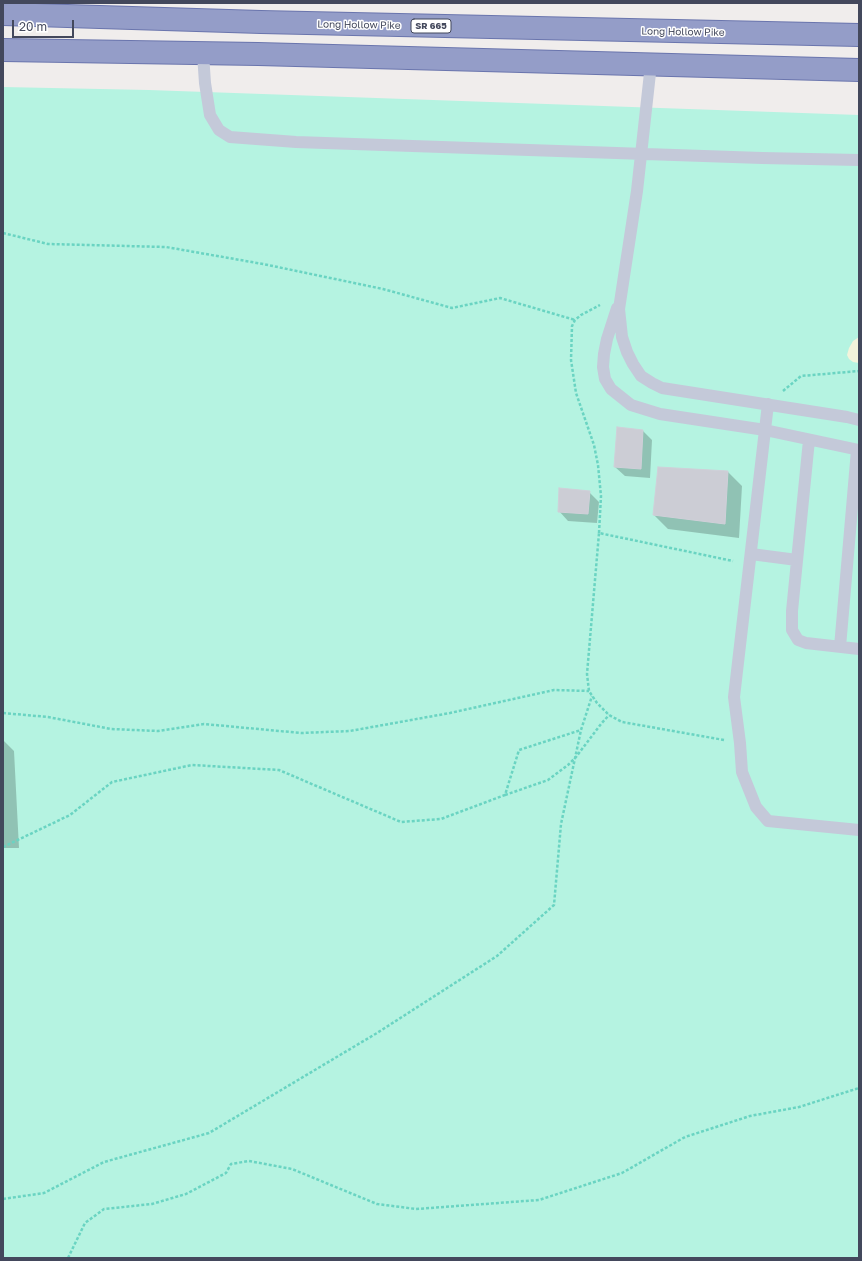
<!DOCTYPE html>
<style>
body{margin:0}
#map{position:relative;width:862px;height:1261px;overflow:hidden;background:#f0edec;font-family:"Golos Text",sans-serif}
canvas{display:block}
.frame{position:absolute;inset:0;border:4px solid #43485c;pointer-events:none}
.scale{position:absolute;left:12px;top:20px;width:62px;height:18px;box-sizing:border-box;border:2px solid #43485c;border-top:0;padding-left:5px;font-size:12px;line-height:14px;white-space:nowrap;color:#43485c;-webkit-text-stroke:3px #fff;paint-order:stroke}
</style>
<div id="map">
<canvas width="862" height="1261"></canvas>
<div class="frame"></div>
<div class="scale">20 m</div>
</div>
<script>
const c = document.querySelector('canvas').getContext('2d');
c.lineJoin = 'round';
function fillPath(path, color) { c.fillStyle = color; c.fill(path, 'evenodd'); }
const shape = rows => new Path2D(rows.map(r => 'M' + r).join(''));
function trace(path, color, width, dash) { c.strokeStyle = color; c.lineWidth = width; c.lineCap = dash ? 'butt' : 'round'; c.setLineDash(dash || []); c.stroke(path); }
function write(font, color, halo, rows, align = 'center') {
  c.font = font + ' "Golos Text",sans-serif'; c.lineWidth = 3; c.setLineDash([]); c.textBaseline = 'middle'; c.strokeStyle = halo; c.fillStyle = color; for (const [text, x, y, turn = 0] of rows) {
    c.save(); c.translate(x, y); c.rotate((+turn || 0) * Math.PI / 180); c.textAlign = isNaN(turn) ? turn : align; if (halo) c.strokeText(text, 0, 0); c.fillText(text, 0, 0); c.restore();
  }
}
fillPath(shape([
 [3,87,149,90,859,115,859,1258,3,1258]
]), '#b5f3e1');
fillPath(shape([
 [859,337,859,363,853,362,849,359,847,355,849,348,853,341]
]), '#f3f3db');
fillPath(shape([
 [643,431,652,440,650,478,625,476,615,467],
 [728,472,742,486,739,538,668,529,654,515],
 [589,492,599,502,597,523,568,521,559,511],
 [3,740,14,751,19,848,3,848]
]), '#0003');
const building = shape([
 [617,427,643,430,641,469,614,467,617,427],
 [658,467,728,471,725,524,653,515,658,467],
 [559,488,590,491,588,514,558,512,559,488]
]);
fillPath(building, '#cccdd5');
trace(building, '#d0d0d9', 1);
const trunk = shape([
 [3,14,261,22,859,35],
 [3,50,258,54,859,70]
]);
trace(trunk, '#6a75ad', 24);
trace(shape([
 [3,233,48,244,166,247,263,264,383,289,452,308,500,298,575,320],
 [783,391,801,376,859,371],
 [599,533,601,496,598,465,594,445,576,393,571,360,572,326,575,320,581,315,600,305],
 [3,713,48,717,111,729,158,731,204,724,301,733,350,731,450,713,554,690,589,691],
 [724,740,622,722,609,715,597,703,589,691,587,674,599,533,733,561],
 [505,795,548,780,568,765,576,757,601,724,609,715],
 [3,847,70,815,112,782,192,765,279,770,401,822,441,819,505,795,519,750,581,730,592,696],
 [3,1199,44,1193,104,1162,209,1133,377,1033,497,956,554,905,561,824,581,730],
 [68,1258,85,1223,104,1209,152,1204,186,1194,226,1173,231,1164,249,1161,292,1169,377,1204,416,1209,539,1200,622,1173,685,1137,750,1116,799,1107,859,1088]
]), '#6ad4c2', 2.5, [3, 2]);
trace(shape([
 [203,54,205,83,210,115,219,130,230,137,296,142,762,158,859,160],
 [651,64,637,191,619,309,622,337,627,352,633,364,641,376,652,383,662,388,847,417,859,420],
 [617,308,607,339,604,354,603,367,605,379,611,389,631,405,660,414,765,430,859,450],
 [768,404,734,697,740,743,742,772,756,807,768,821,859,830],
 [809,440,792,611,792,630,798,640,806,643,859,649],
 [751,554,797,560],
 [840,647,857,450]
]), '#c4c9d9', 12);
trace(trunk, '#949dc8', 22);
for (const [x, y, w] of [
 [431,26,40]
]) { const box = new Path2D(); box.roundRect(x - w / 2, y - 7, w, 14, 3); c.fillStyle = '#fff'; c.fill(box); trace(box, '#43485c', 1); }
write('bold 9px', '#43485c', null, [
 ["SR 665",431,26]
]);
write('10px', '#43485c', '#fff', [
 ["Long Hollow Pike",359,25,1],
 ["Long Hollow Pike",683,32,1]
]);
</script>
